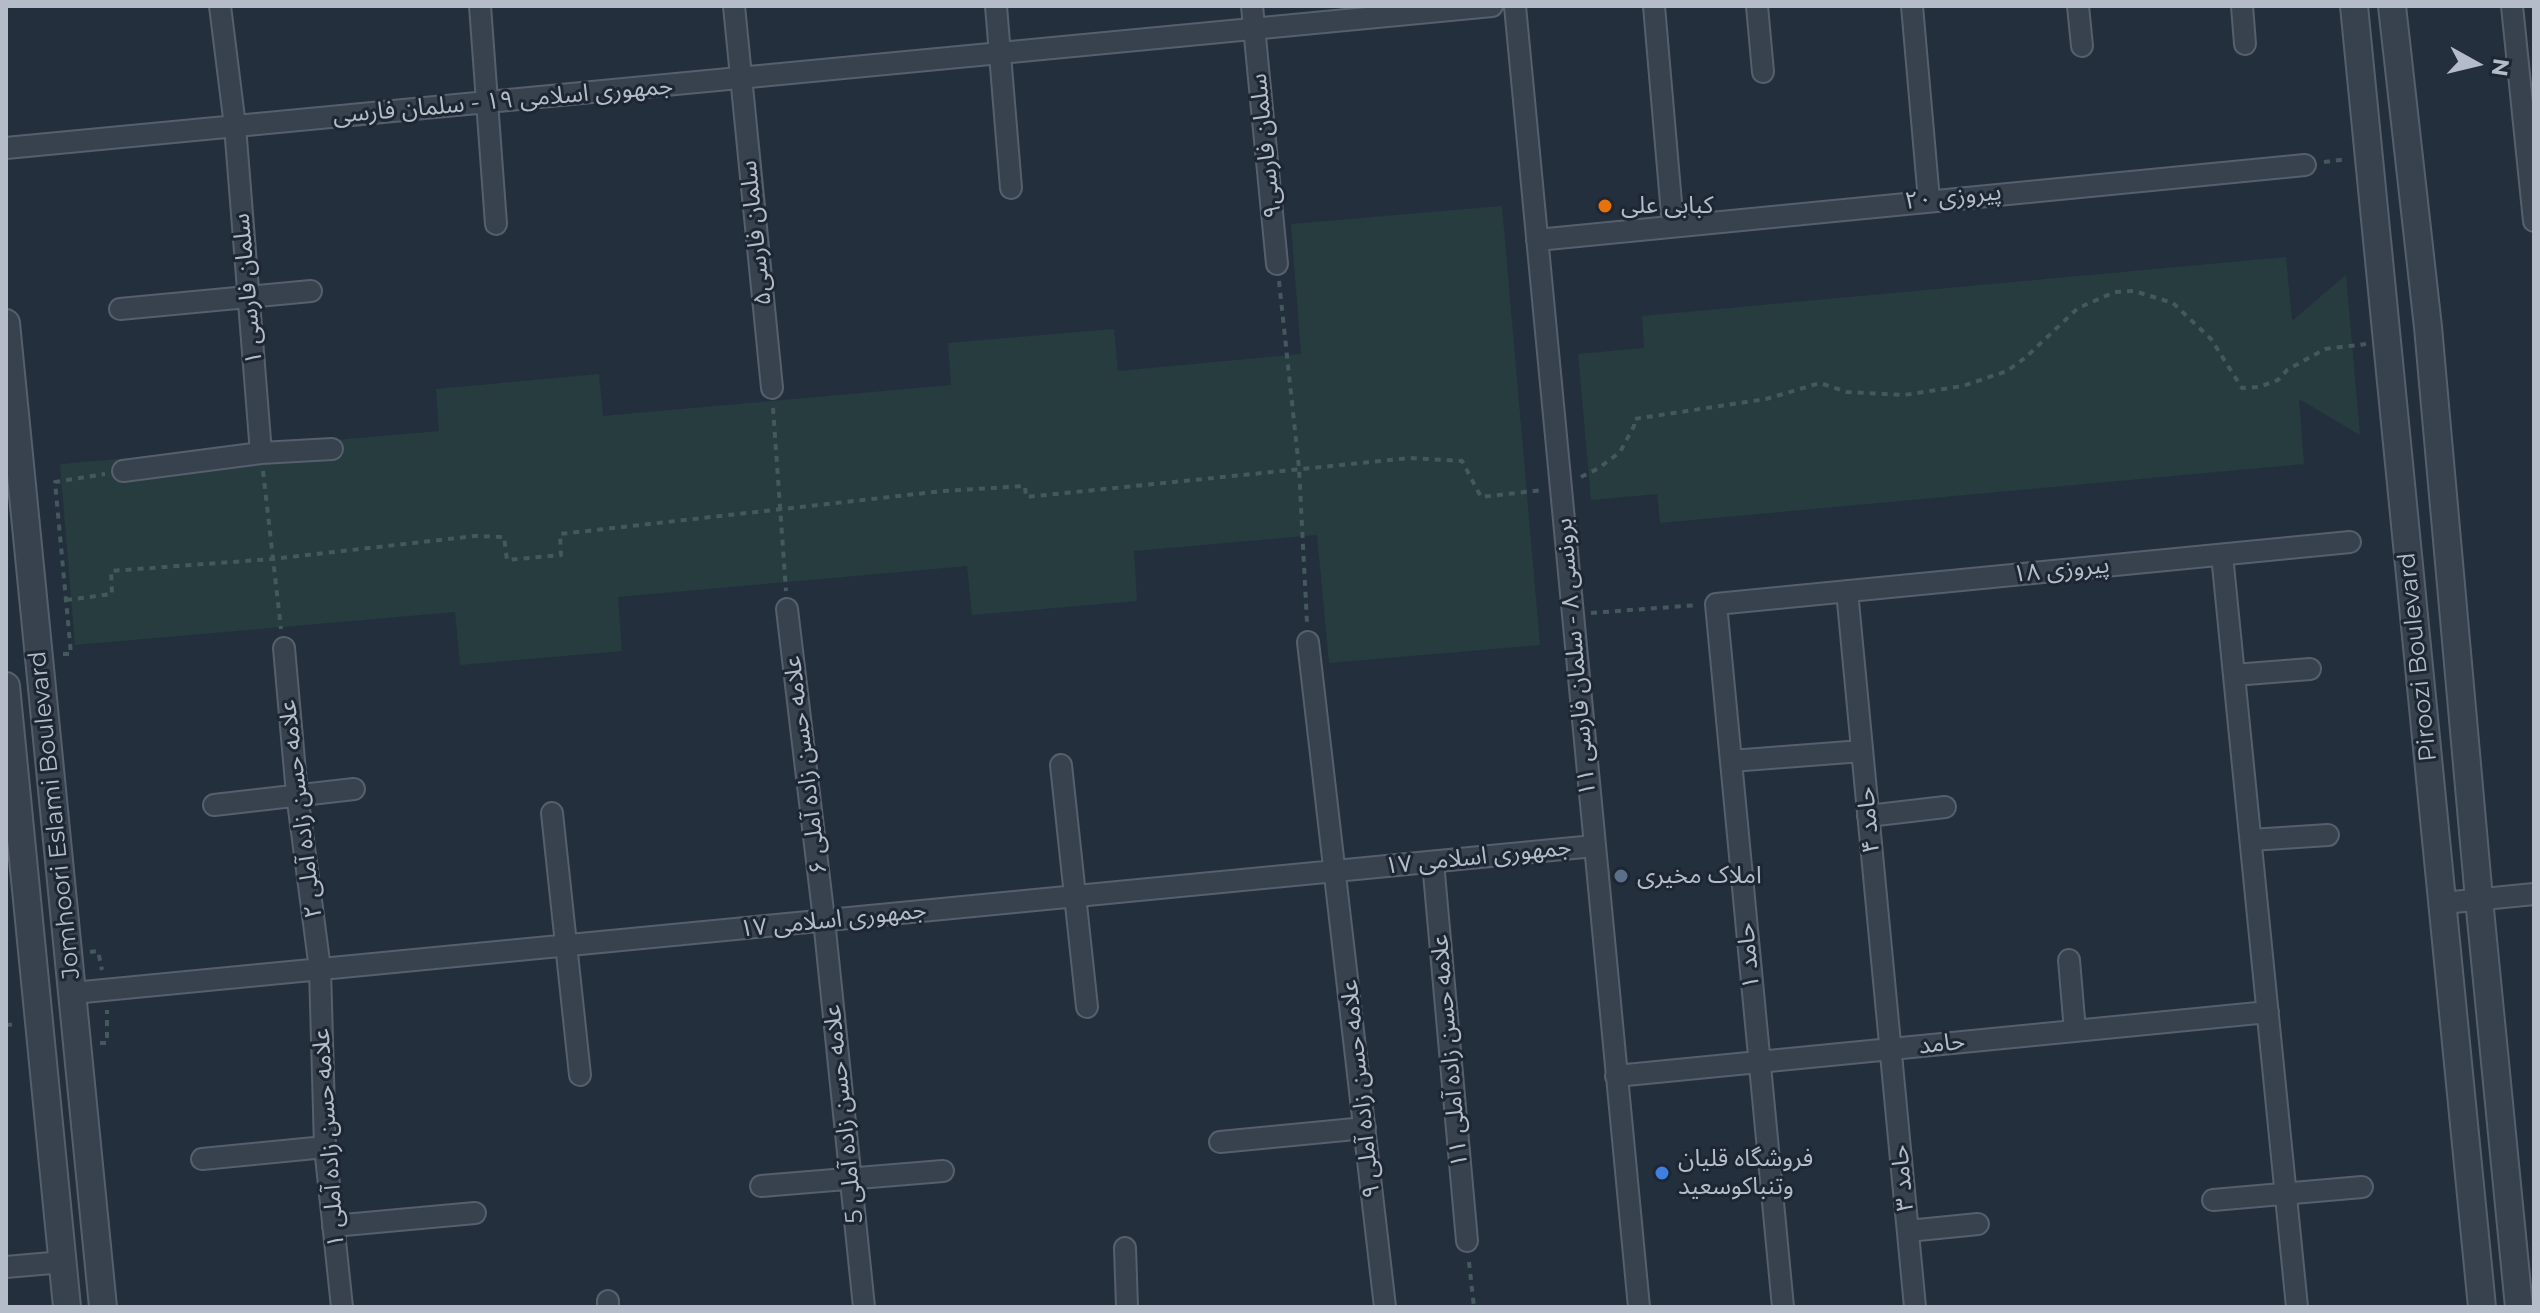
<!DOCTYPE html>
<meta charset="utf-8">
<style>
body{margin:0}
#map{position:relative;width:2540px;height:1313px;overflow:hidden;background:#242f3e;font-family:Montserrat,sans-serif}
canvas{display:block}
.frame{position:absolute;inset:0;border:8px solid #b4bcc9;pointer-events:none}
.north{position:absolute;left:2436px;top:24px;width:80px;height:80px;-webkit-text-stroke:6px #1d2633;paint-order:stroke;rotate:98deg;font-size:22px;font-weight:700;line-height:32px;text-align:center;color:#b4bcc9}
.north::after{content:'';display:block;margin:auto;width:28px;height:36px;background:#b4bcc9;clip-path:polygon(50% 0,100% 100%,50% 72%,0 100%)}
</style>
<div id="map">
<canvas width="2540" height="1313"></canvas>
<div class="frame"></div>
<div class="north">N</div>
</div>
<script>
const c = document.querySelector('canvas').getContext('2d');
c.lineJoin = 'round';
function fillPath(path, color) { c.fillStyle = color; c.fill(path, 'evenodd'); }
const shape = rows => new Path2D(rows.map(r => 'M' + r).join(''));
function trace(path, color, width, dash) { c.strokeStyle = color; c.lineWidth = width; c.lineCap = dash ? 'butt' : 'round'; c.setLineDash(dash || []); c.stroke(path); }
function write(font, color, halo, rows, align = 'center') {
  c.font = font + ' Montserrat,"Noto Sans Arabic",sans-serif'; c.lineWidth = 6; c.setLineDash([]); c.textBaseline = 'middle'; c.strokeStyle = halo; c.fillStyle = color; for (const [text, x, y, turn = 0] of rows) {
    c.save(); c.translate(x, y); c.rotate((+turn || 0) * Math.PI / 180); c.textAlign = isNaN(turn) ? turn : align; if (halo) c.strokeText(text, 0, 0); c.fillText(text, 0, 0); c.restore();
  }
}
fillPath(shape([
 [1502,206,1540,645,1329,663,1317,535,1134,551,1137,601,972,615,967,566,618,597,622,651,460,665,455,612,75,645,60,464,439,431,436,389,599,374,603,416,951,385,948,343,1114,329,1118,371,1301,354,1291,224],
 [2286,257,2292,321,2346,275,2360,435,2299,399,2304,464,1660,523,1657,494,1591,500,1578,354,1644,348,1642,316]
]), '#263c3f');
const minor = shape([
 [220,6,235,126,261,453],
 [480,6,496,224],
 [734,6,772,388],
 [996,6,1011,188],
 [1252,6,1277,264],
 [1515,6,1639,1307],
 [1654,6,1673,226],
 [1757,6,1763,72],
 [1912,6,1929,200],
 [2078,6,2082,46],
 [2242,6,2245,44],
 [2512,6,2534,221],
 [6,148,1492,6],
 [1537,240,2305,165],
 [120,309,311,291],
 [123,471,261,453,332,449],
 [2222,555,2297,1307],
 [1847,591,1915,1307],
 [787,609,824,920,864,1307],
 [1308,642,1385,1307],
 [284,648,297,794,320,969,325,1147,342,1307],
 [2234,675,2310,669],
 [1731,761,1862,751],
 [1061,765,1087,1007],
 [214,805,354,789],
 [552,813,580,1075],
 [1868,816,1945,807],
 [2251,840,2328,835],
 [1433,862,1467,1241],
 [2443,903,2534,894],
 [2069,960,2075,1031],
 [73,993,1594,846],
 [1616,1076,2268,1012],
 [1220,1142,1365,1128],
 [202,1159,325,1147],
 [761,1186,943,1171],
 [2213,1200,2362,1187],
 [333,1226,475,1213],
 [1908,1231,1978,1224],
 [1125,1248,1127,1307],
 [6,1267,63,1262],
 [608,1301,608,1307],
 [1783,1307,1716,604,2350,542]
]);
const tertiary = shape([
 [2354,6,2482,1307],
 [2392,6,2428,327,2479,899,2519,1307],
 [6,323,103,1307],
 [6,686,67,1307]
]);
trace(minor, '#565f6c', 24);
trace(tertiary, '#565f6c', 30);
trace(shape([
 [2324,162,2347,159],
 [1279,281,1299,468,1307,623],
 [773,408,786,591],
 [263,471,281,629],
 [1581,477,1599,468,1620,452,1634,426,1634,419,1766,399,1820,383,1847,392,1904,395,1963,386,2007,371,2025,358,2078,308,2115,292,2134,291,2173,303,2211,339,2242,388,2259,387,2278,380,2287,370,2325,349,2366,344],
 [66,600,112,594,111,571,272,559,475,536,504,537,507,560,561,555,560,534,943,491,1025,486,1026,497,1410,458,1462,461,1481,497,1543,490],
 [1591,613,1698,605],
 [63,654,71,654,55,482,105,474],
 [90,952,98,951,102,970],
 [6,1025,17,1024],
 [100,1043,107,1043,107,1010],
 [1469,1262,1474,1307]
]), '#44595c', 4, [6, 6]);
trace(minor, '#38414e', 20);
trace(tertiary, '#38414e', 26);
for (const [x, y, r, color] of [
 [1605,206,8,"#e8710a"],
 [1621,876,8,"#5c6f8a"],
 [1662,1173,8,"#3f7fe0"]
]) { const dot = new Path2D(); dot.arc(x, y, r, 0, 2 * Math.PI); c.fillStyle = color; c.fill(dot); trace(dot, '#1d2633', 3); }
write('24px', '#b4bcc9', '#1d2633', [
 ["جمهوری اسلامی ۱۹ - سلمان فارسی",503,101,-5],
 ["سلمان فارسی۹",1266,146,-96],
 ["پیروزی ۲۰",1953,197,-6],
 ["سلمان فارسی۵",756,233,-96],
 ["سلمان فارسی ۱",248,289,-95],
 ["پیروزی ۱۸",2061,570,-6],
 ["برونسی ۸ - سلمان فارسی ۱۱",1576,657,-95],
 ["Piroozi Boulevard",2418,657,-96],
 ["علامه حسن زاده آملی ۶",806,765,-97],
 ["علامه حسن زاده آملی ۲",301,809,-97],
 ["Jomhoori Eslami Boulevard",55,815,-96],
 ["حامد ۴",1869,820,-95],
 ["جمهوری اسلامی ۱۷",1478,857,-6],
 ["جمهوری اسلامی ۱۷",833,920,-6],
 ["حامد ۱",1749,956,-95],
 ["حامد",1942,1044,-6],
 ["علامه حسن زاده آملی ۱۱",1450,1051,-95],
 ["علامه حسن زاده آملی ۹",1361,1089,-96],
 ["علامه حسن زاده آملی 5",844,1114,-96],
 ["علامه حسن زاده آملی ۱",329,1138,-94],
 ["حامد ۳",1903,1178,-95]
]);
write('24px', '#b4bcc9', '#1d2633', [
 ["کبابی علی",1621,206],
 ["املاک مخیری",1637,876],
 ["فروشگاه قلیان",1678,1159],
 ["وتنباکوسعید",1678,1187]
], 'left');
</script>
